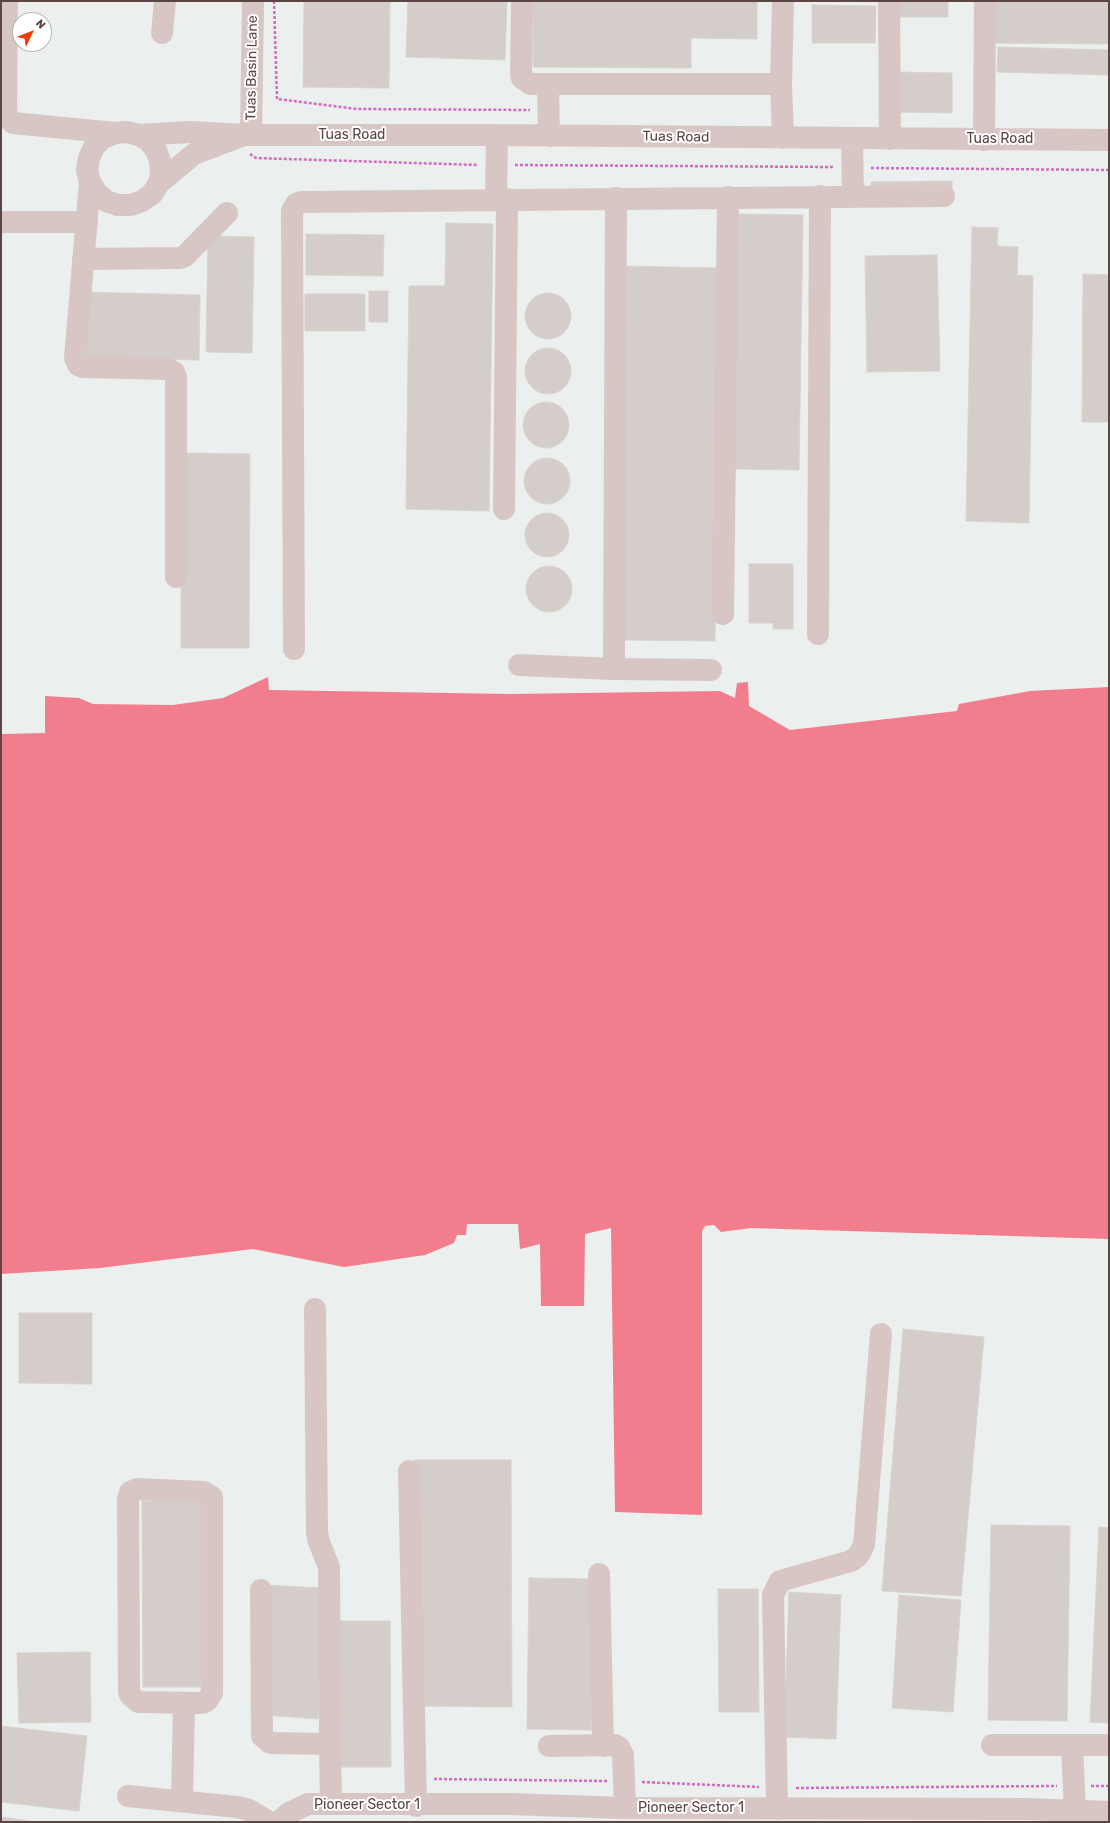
<!DOCTYPE html>
<style>
body{margin:0}
#map{position:relative;width:1110px;height:1823px;overflow:hidden;background:#ebefee;font-family:Rubik,sans-serif}
canvas{display:block}
.frame{position:absolute;inset:0;border:2px solid #5b4643;pointer-events:none}
.north{position:absolute;left:12px;top:12px;width:40px;height:40px;box-sizing:border-box;background:#fff;border:1px solid #bdb5b4;border-radius:50%;rotate:47deg;font-size:11px;font-weight:700;line-height:16px;text-align:center;color:#5b4643}
.north::after{content:'';display:block;margin:auto;width:14px;height:18px;background:#ea3d0a;clip-path:polygon(50% 0,100% 100%,50% 72%,0 100%)}
</style>
<div id="map">
<canvas width="1110" height="1823"></canvas>
<div class="frame"></div>
<div class="north">N</div>
</div>
<script>
const c = document.querySelector('canvas').getContext('2d');
c.lineJoin = 'round';
function fillPath(path, color) { c.fillStyle = color; c.fill(path, 'evenodd'); }
const shape = rows => new Path2D(rows.map(r => 'M' + r).join(''));
function trace(path, color, width, dash) { c.strokeStyle = color; c.lineWidth = width; c.lineCap = dash ? 'butt' : 'round'; c.setLineDash(dash || []); c.stroke(path); }
function write(font, color, halo, rows, align = 'center') {
  c.font = font + ' Rubik,sans-serif'; c.lineWidth = 4; c.setLineDash([]); c.textBaseline = 'middle'; c.strokeStyle = halo; c.fillStyle = color; for (const [text, x, y, turn = 0] of rows) {
    c.save(); c.translate(x, y); c.rotate((+turn || 0) * Math.PI / 180); c.textAlign = isNaN(turn) ? turn : align; if (halo) c.strokeText(text, 0, 0); c.fillText(text, 0, 0); c.restore();
  }
}
fillPath(shape([
 [268,677,269,690,510,694,720,691,735,698,737,683,748,682,749,706,790,730,957,711,959,704,1030,691,1109,687,1109,1239,751,1228,721,1232,714,1225,705,1226,702,1231,702,1515,615,1512,611,1228,585,1234,584,1306,541,1306,540,1244,520,1249,518,1224,467,1224,466,1235,457,1235,454,1243,425,1255,344,1267,253,1249,100,1268,1,1274,1,734,45,733,45,696,79,698,93,704,173,705,223,698]
]), '#f27e8d');
const building = shape([
 [304,1,390,1,389,88,303,87,304,1],
 [408,1,507,1,505,60,406,57,408,1],
 [533,1,757,1,757,39,691,38,691,68,533,67,533,1],
 [899,1,948,1,948,17,899,17,899,1],
 [992,1,1109,1,1109,44,992,43,992,1],
 [812,5,876,6,875,43,812,43,812,5],
 [998,47,1109,50,1109,75,997,72,998,47],
 [897,72,952,73,952,113,897,112,897,72],
 [952,181,952,194,871,195,871,182,952,181],
 [738,214,803,215,799,470,734,469,738,214],
 [446,223,493,224,489,511,406,509,409,286,445,286,446,223],
 [972,227,998,228,997,246,1018,247,1017,275,1033,276,1029,523,966,521,972,227],
 [306,234,384,235,383,276,306,275,306,234],
 [208,236,254,237,252,353,206,352,208,236],
 [937,255,940,371,867,372,865,256,937,255],
 [624,266,718,268,715,641,622,640,624,266],
 [1083,274,1109,275,1109,422,1082,422,1083,274],
 [369,291,388,291,388,322,369,322,369,291],
 [84,292,200,295,199,360,83,357,84,292],
 '525 316a23 23 0 1 1 46 0a23 23 0 1 1-46 0Z',
 [305,294,365,294,365,331,305,331,305,294],
 '525 371a23 23 0 1 1 46 0a23 23 0 1 1-46 0Z',
 '523 425a23 23 0 1 1 46 0a23 23 0 1 1-46 0Z',
 [181,453,250,454,249,648,181,648,181,453],
 '524 481a23 23 0 1 1 46 0a23 23 0 1 1-46 0Z',
 '525 535a22 22 0 1 1 44 0a22 22 0 1 1-44 0Z',
 [749,564,793,564,793,629,773,629,773,623,749,623,749,564],
 '526 589a23 23 0 1 1 46 0a23 23 0 1 1-46 0Z',
 [19,1313,92,1313,92,1384,19,1383,19,1313],
 [903,1329,984,1337,961,1596,882,1591,903,1329],
 [414,1460,511,1460,512,1707,415,1706,414,1460],
 [142,1501,204,1501,206,1687,143,1687,142,1501],
 [991,1525,1070,1526,1067,1721,988,1720,991,1525],
 [1099,1527,1109,1528,1109,1723,1090,1722,1099,1527],
 [529,1578,592,1579,591,1730,527,1729,529,1578],
 [263,1585,322,1588,318,1719,264,1715,263,1585],
 [718,1589,758,1589,759,1712,719,1712,718,1589],
 [789,1592,841,1595,836,1739,784,1737,789,1592],
 [899,1595,961,1600,953,1712,892,1708,899,1595],
 [340,1621,390,1621,391,1767,341,1767,340,1621],
 [90,1652,91,1722,19,1723,17,1653,90,1652],
 [1,1726,87,1736,79,1811,1,1802,1,1726],
 [1,1817,34,1822,1,1822,1,1817]
]);
fillPath(building, '#d4cdca');
trace(building, '#d8d3cf', 1);
trace(shape([
 [274,1,277,99,357,109,530,110],
 [250,154,256,158,478,165],
 [515,165,834,167],
 [871,168,1109,170],
 [434,1779,607,1781],
 [642,1782,759,1787],
 [1091,1786,1109,1786],
 [796,1788,1057,1786]
]), '#d26bc1', 2.5, [3, 2]);
trace(shape([
 [7,1,6,114,11,121,13,123,115,133],
 [522,1,521,74,522,78,530,84,781,84],
 [783,1,781,84,783,138],
 [889,1,890,139],
 [162,33,165,1],
 [548,84,549,136],
 [139,135,149,141,156,150,160,161,161,172,159,183],
 [244,135,194,154,159,183,152,194,142,201,131,205,118,205,106,201,97,193,90,182,87,170,89,158,94,147,103,138,115,133,127,132,139,135,190,132,244,135,497,135,1109,140],
 [251,135,253,1],
 [852,139,853,196],
 [984,140,985,1],
 [90,182,75,358,78,365,83,367,168,369,174,372,176,377,176,577],
 [496,199,497,135],
 [1,222,87,222],
 [83,259,180,258,185,256,227,213],
 [504,509,507,199],
 [723,614,728,197],
 [818,634,820,196],
 [294,649,292,211,296,204,301,202,944,196],
 [519,665,614,669,616,198],
 [614,669,711,670],
 [315,1309,317,1532,319,1542,329,1567,330,1744],
 [409,1471,416,1806],
 [137,1489,204,1492,212,1497,212,1693,207,1701,202,1703,138,1702,131,1696,129,1692,128,1499,130,1492,137,1489],
 [599,1574,603,1746],
 [261,1590,262,1736,270,1743,330,1744,331,1804],
 [992,1745,1109,1745],
 [1072,1745,1075,1812],
 [549,1746,615,1745,619,1747,623,1755,625,1808],
 [128,1796,237,1807,249,1810,269,1822],
 [182,1801,184,1703],
 [777,1809,773,1595,780,1581,851,1561,858,1556,864,1545,881,1334],
 [278,1822,289,1813,308,1804,509,1804,625,1808,1026,1809,1109,1812]
]), '#d8c6c4', 22);
write('14px', '#5b4643', '#fff', [
 ["Tuas Basin Lane",252,68,-89],
 ["Tuas Road",352,135],
 ["Tuas Road",676,137,1],
 ["Tuas Road",1000,139],
 ["Pioneer Sector 1",367,1805],
 ["Pioneer Sector 1",691,1808]
]);
</script>
